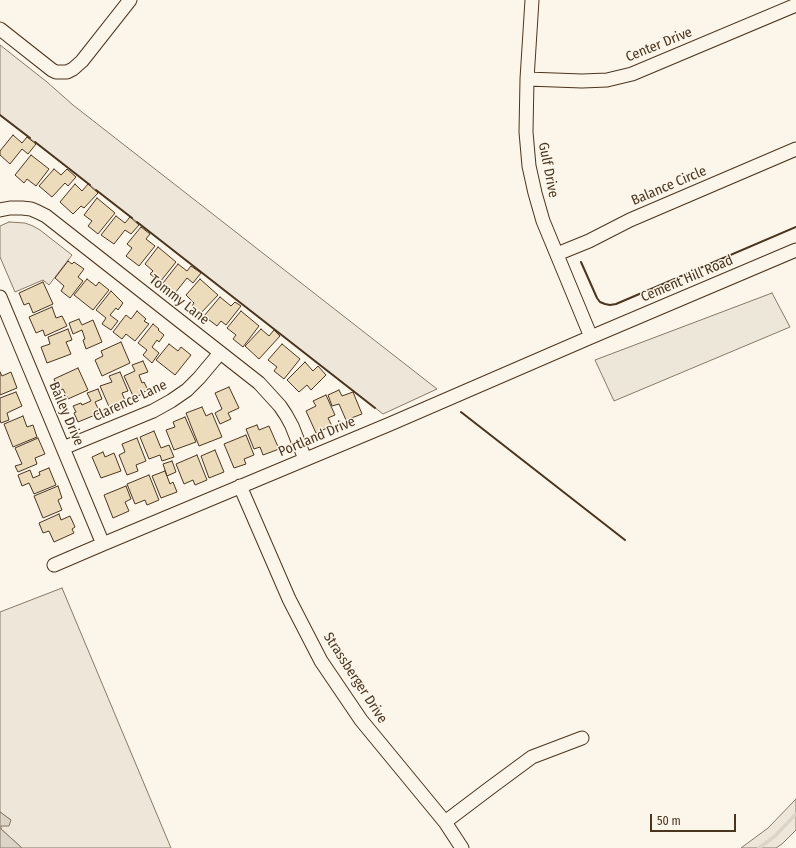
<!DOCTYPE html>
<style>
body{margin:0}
#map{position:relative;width:796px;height:848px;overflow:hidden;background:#fbf6e9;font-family:"Fira Sans Condensed",sans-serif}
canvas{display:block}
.scale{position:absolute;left:650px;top:814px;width:86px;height:18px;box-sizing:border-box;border:2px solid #4a3520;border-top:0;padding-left:5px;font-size:12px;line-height:14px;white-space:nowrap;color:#4a3520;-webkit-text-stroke:3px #fbf6e9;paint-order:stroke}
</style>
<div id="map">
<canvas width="796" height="848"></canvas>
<div class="scale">50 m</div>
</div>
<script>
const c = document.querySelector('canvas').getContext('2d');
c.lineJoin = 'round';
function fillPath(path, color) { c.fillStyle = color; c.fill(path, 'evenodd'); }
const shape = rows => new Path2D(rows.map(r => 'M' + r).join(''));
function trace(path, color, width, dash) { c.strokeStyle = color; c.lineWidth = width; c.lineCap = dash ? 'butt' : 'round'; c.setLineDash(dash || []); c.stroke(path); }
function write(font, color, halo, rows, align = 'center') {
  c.font = font + ' "Fira Sans Condensed",sans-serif'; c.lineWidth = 3; c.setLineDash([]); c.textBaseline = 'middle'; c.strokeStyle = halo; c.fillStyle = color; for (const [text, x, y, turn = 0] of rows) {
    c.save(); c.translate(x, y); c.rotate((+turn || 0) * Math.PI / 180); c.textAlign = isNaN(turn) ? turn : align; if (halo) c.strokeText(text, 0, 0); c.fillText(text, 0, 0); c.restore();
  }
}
const green = shape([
 [0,45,47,82,73,105,437,389,383,414,0,115,0,45],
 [9,222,25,223,33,226,40,230,72,255,49,285,43,280,15,292,0,257,0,226,9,222],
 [62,588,171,848,22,848,1,829,0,826,11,820,0,812,0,612,62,588],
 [796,799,796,830,782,844,776,848,741,848,768,828,796,799]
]);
fillPath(green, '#ede6d9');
trace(green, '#887966', 1);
const parking = shape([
 [772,293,790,327,614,401,595,360,772,293]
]);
fillPath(parking, '#ede7d9');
trace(parking, '#887966', 1);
const water = shape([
 [0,812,11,820,9,826,1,826,1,829,22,848,0,848,0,812]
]);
fillPath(water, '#dcd4c6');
trace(water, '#887966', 1);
trace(shape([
 [759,848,775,836,796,814]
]), '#dcd4c6', 3.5);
const building = shape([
 [13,135,22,143,27,137,36,144,28,154,22,149,10,164,0,155,0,151,13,135],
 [31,155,49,169,36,186,27,179,24,183,15,175,31,155],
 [54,169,61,175,67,169,76,177,68,186,65,183,52,197,39,186,54,169],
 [75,184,82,191,88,184,98,193,84,208,81,206,73,214,60,202,75,184],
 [97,198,115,213,98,234,88,226,92,221,84,215,97,198],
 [116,216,125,223,130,217,139,225,131,234,125,230,114,244,101,235,116,216],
 [141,227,150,234,146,239,155,246,139,266,126,256,132,248,127,244,141,227],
 [158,247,176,262,160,282,150,274,153,271,145,264,158,247],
 [68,261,72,264,74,262,84,269,78,277,83,281,70,298,61,291,64,286,55,278,68,261],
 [178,264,187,271,191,266,201,273,193,283,187,278,175,293,163,283,178,264],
 [87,279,96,286,99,282,109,290,93,310,74,295,87,279],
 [200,279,218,295,200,314,192,306,194,303,186,295,200,279],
 [43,282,53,304,33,313,29,303,24,305,19,293,43,282],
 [111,291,123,303,118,310,116,308,110,315,118,321,111,330,102,324,106,318,96,310,111,291],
 [220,297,231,306,235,302,241,306,226,325,221,321,217,326,204,316,220,297],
 [52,307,56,318,62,316,67,326,45,336,43,330,36,333,29,317,52,307],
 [137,311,146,319,144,321,149,324,135,341,126,334,122,339,113,332,126,315,131,319,137,311],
 [241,311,259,326,243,347,233,339,236,335,227,328,241,311],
 [79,319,82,325,93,320,102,342,86,349,83,340,85,339,82,330,73,334,69,323,79,319],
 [153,324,159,329,158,330,164,335,159,342,157,340,152,347,159,353,152,363,143,355,147,350,138,343,153,324],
 [68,329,72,340,66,342,71,354,47,363,41,347,50,344,48,337,68,329],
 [261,329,269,336,274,330,280,336,259,359,245,346,261,329],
 [121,342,130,363,102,376,95,360,103,356,101,351,121,342],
 [169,344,178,351,181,347,191,355,175,375,156,360,169,344],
 [282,344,300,359,284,379,274,371,277,367,268,360,282,344],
 [143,361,148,372,139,375,142,383,144,382,148,390,142,393,142,394,134,398,124,376,135,371,132,365,143,361],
 [305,362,313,371,318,366,326,375,311,390,307,385,299,392,287,380,305,362],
 [78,368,88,390,68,399,63,389,59,391,54,379,78,368],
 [0,372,2,376,11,372,17,388,0,395,0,372],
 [120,372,128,391,122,393,126,403,110,409,100,386,112,382,109,376,120,372],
 [229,387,239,408,228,413,231,419,220,424,215,413,222,409,215,393,229,387],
 [98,389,102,399,95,402,100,413,78,422,74,413,76,412,73,406,81,403,82,405,91,401,87,393,98,389],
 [339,390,342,396,353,392,362,414,346,420,339,404,332,406,328,395,339,390],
 [16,392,22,406,7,413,9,420,1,423,0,420,0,398,16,392],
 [326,395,335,415,328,418,332,426,316,433,306,411,316,406,313,401,326,395],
 [202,407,206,416,212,413,222,437,199,446,186,413,202,407],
 [23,416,27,427,33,425,37,437,13,447,4,424,23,416],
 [185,417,196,442,174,450,166,430,175,427,173,422,185,417],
 [257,425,259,430,269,426,279,449,263,455,260,447,254,449,246,429,257,425],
 [154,431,161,448,169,445,174,457,162,461,160,455,149,459,140,437,154,431],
 [246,435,254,455,244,459,246,464,234,468,224,444,246,435],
 [38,438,45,454,35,458,37,464,18,472,15,466,22,464,15,448,38,438],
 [137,438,146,461,136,465,138,471,127,475,119,455,125,452,122,444,137,438],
 [215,450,224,472,209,478,201,456,215,450],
 [103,452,105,457,114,453,121,471,101,478,92,457,103,452],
 [197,455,207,480,195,485,193,480,184,484,176,464,197,455],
 [172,461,176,472,167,476,163,464,172,461],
 [49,468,56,485,34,494,29,483,22,486,18,475,30,470,33,478,40,475,39,472,49,468],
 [165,471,170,484,173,482,177,492,161,498,152,476,165,471],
 [149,475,159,500,147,505,145,500,135,504,127,484,149,475],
 [58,486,62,498,58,500,62,510,43,518,34,496,58,486],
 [126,486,131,499,125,502,129,511,113,518,104,495,126,486],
 [59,514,61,520,70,516,75,527,72,529,74,533,54,542,49,531,43,533,39,523,59,514]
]);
fillPath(building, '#ecdcbc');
trace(building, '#4a3520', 1);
const minor = shape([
 [532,0,527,79,526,132,529,166,535,193,543,221,591,337],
 [0,29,52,70,56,72,67,72,73,69,82,61,130,0],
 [527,79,582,81,607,80,632,74,796,5],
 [0,210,10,208,22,208,31,209,38,212,46,216,259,383,280,406,286,415,292,426,305,459],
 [557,254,589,241,630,220,796,149],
 [0,297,103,544],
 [63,448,153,411,171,401,187,390,199,378,220,353],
 [240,486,289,599,321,661,361,720,445,822,462,848],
 [54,565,103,544,390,424,591,337,796,250],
 [445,822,490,788,532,757,582,738]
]);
trace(minor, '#4a3520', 15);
trace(minor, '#fbf6e9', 13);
trace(shape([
 [0,115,30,138],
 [35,142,90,185],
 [96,190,132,218],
 [137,222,375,408],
 [581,262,597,298,600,302,605,304,610,305,616,304,796,227],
 [461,412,625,540]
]), '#4a3520', 2);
write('14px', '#4a3520', '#fbf6e9', [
 ["Center Drive",659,45,-22],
 ["Gulf Drive",548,170,79],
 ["Balance Circle",669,186,-23],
 ["Cement Hill Road",687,279,-23],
 ["Tommy Lane",179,300,38],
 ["Clarence Lane",130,401,-25],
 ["Bailey Drive",66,414,67],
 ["Portland Drive",317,437,-23],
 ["Strassberger Drive",355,678,57]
]);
</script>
